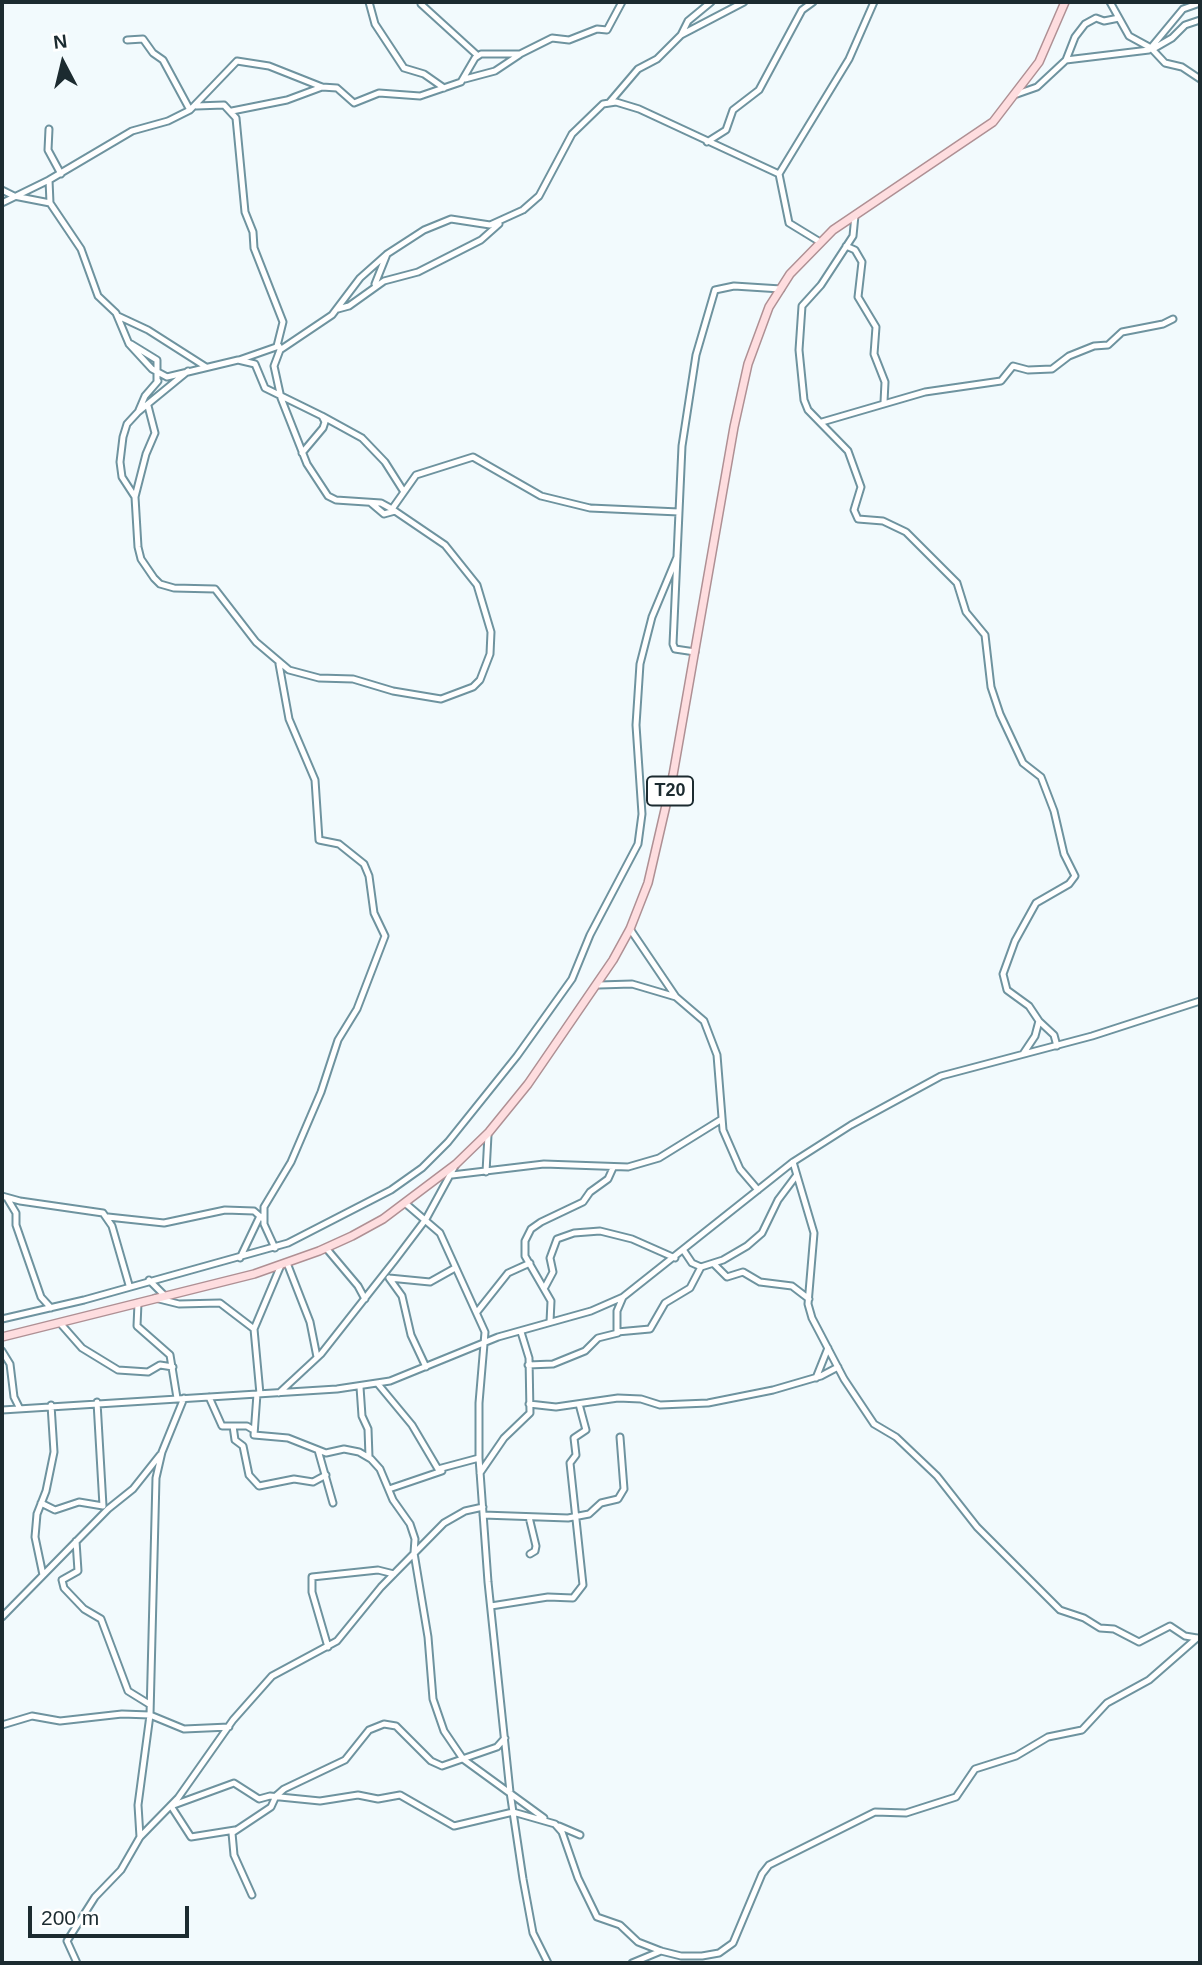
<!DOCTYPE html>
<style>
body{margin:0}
#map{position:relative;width:1202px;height:1965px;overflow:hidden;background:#f2fafd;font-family:Arial,sans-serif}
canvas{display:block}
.frame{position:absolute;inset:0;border:4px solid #1c2b30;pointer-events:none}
.north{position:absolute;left:28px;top:28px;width:70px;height:70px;-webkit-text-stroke:5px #fff;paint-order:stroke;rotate:353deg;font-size:19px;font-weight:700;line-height:28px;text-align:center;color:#1c2b30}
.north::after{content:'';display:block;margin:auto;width:24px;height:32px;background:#1c2b30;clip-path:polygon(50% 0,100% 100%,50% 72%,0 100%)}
.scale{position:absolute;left:28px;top:1906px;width:161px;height:32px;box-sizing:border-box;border:4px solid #1c2b30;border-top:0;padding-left:9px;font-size:21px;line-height:24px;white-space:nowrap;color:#1c2b30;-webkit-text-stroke:5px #fff;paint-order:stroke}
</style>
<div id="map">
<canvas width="1202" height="1965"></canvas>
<div class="frame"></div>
<div class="north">N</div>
<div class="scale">200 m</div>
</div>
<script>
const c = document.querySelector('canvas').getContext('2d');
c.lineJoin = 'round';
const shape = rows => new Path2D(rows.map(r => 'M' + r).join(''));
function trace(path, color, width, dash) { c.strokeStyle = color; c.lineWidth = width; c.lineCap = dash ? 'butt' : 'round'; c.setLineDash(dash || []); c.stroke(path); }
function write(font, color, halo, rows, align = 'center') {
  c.font = font + ' Arial,sans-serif'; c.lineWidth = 6; c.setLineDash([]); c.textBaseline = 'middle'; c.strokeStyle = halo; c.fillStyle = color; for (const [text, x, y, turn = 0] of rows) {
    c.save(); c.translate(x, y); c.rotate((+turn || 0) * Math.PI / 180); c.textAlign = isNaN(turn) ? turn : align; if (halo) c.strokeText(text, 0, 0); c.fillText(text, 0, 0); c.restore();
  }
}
const minor = shape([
 [369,2,375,24,404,68,424,74,444,88],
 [1110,2,1129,36,1151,48,1165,63,1182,67,1200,79],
 [421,4,477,55],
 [681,35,688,21,711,2],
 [127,40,143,39,153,53,163,60,190,110],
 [1153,49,1172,38,1185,25,1200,20],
 [1066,60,1075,37,1085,24,1096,18,1104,21,1119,18],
 [465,79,495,71,519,55],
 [1017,94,1037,87,1066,60,1149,50,1183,9,1200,3],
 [609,103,638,69,657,59,681,35,744,2],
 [196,106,224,105,236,118,245,212,253,232,254,248,283,322,277,346],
 [232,111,287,100,322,87],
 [49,129,48,150,61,174],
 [707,142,726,130,733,110,759,90,802,10,813,2],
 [779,174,849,59,874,2],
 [2,190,14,196,50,203],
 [2,203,49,180],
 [855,215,853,236,821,285,802,306,799,350,804,400,808,410,848,451,861,487,854,510,858,519,883,521,906,532,957,583,966,612,985,635,991,687,1000,714,1023,763,1041,777,1054,811,1064,854,1075,876,1069,884,1036,903,1015,941,1003,974,1007,990,1029,1006,1039,1021,1035,1036,1023,1054],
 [846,246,855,250,862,262,858,297,876,327,874,354,885,382,884,402],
 [375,284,387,254],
 [338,309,349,306,384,281,418,272,481,240,499,224],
 [118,316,148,330,206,367],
 [131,344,157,360,157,381],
 [239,360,279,346],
 [188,371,138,412,127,424,123,437,120,462,122,477,135,497,138,547,141,559,154,578,160,584,174,588,215,589,256,642,289,670,319,678,353,679,393,691,441,699,473,687,480,680,490,654,491,632,477,585,445,545,392,509,381,503,336,500,328,496,307,464,281,398,274,366,280,350,332,315,360,278,387,254,424,230,451,219,490,225,523,210,539,196,572,134,603,104,616,102,639,109,779,174,789,223,820,242],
 [139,410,145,396,158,381],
 [322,416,362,438,385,462,404,492],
 [822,422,925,392,1001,381,1013,366,1028,370,1052,369,1069,356,1094,346,1108,345,1122,332,1163,324,1173,319],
 [302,453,323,428,325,422,322,416,265,388,255,364,238,360,167,377,152,369,129,344,116,313,98,296,81,249,50,203,49,180,132,131,168,121,190,110,237,61,269,66,322,87,337,88,354,103,379,93,420,96,461,82,475,58,481,54,520,54,552,38,569,40,597,29,607,30,622,2],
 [135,497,146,454,155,433,148,406],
 [371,503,384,514,395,511],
 [392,509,416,475,473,457,541,496,590,508,679,512],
 [695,652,675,649,673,644,682,446,696,355,715,290,734,286,781,289],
 [630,929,676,997,704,1021,717,1055,723,1130,740,1169,758,1190],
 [599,985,632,984,676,997],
 [1039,1021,1054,1035,1057,1046],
 [793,1162,814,1233,808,1304,812,1318,844,1379,874,1424,896,1437,937,1476,977,1527,1060,1610,1084,1618,1100,1628,1114,1629,1139,1642,1170,1626,1185,1636,1197,1638],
 [486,1172,488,1135],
 [452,1175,544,1164,628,1167,659,1158,722,1119],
 [2,1196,20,1201,103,1213,112,1226,129,1285],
 [7,1198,16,1213,16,1225,41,1297,51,1308],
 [405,1203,440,1233,485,1332,479,1403,479,1458,488,1582,510,1792,523,1879,533,1933,548,1963],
 [108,1217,164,1223,225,1210,254,1211,263,1219],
 [275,1248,264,1224,264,1207,291,1162,321,1092,338,1040,357,1009,385,936,374,913,369,876,364,864,339,844,319,840,315,780,289,719,279,664],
 [326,1248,358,1286,365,1299],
 [684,1251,692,1263,701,1267,723,1260,747,1246,762,1233,778,1200,796,1176],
 [240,1258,260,1216],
 [287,1263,310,1322,317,1357],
 [714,1264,727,1277,743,1272,760,1282,792,1286,809,1299],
 [389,1278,402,1296,411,1335,426,1367],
 [389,1278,430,1282,455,1268],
 [149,1280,165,1296],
 [545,1287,553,1272,550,1258,557,1239,574,1233,600,1231,632,1239,675,1258],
 [623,1297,617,1311,617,1332,650,1329,665,1303,690,1288,701,1267],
 [155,1298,179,1304,220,1303,254,1329],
 [138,1303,137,1326,170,1355,177,1398],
 [477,1312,508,1273,530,1263],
 [2,1319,84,1300,288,1243,391,1190,422,1168,448,1142,517,1056,572,979,590,935,638,844,642,814,636,725,640,664,652,617,677,557],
 [550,1322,551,1301,525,1256,525,1241,531,1229,541,1222,583,1202,590,1192,608,1179,613,1168],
 [60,1323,82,1348,118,1370,148,1372,160,1365,173,1367],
 [2,1351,10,1364,14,1397,19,1407],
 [528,1365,553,1364,585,1351,598,1338,618,1333],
 [816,1378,828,1348],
 [378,1384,412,1425,438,1469,479,1458],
 [360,1387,362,1416,368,1429,369,1457],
 [279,1393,321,1354,395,1260,426,1219,456,1164],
 [257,1394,254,1435,288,1438,326,1453,344,1449,359,1452,371,1459,380,1469,393,1500,410,1524,415,1539,414,1553,428,1637,433,1699,444,1731,463,1759,544,1818],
 [260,1394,254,1329,281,1265],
 [209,1397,222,1426,247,1426,252,1429],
 [97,1402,103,1506],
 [529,1404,556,1407,618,1398,641,1399,660,1405,708,1403,773,1390,821,1376,838,1367],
 [2,1410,337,1389,390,1381,498,1337,591,1311,623,1297,793,1162,851,1125,941,1076,1092,1036,1200,1001],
 [233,1426,235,1440,243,1446,249,1475,259,1486,294,1479,313,1482,326,1475],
 [318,1450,333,1503],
 [480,1473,504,1438,530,1413,529,1358,521,1332],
 [389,1489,442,1471],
 [41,1503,55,1510,79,1502,103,1506],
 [483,1515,568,1518,589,1514,601,1503,618,1499,624,1489,620,1437],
 [529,1517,536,1546,535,1551,530,1554],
 [76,1541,78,1571,62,1580,64,1588,84,1609,101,1619,128,1691,149,1704],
 [43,1575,35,1537,37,1514,46,1491,54,1452,51,1405],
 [491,1606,548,1597,573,1598,583,1585,570,1463,576,1455,574,1438,586,1430,579,1404],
 [2,1617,108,1509,133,1489,160,1455],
 [328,1647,312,1592,312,1577,378,1570,394,1574],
 [2,1725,32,1716,60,1721,122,1714,150,1715,184,1729,229,1727],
 [559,1826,580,1835],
 [235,1830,191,1837,171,1806,234,1783,259,1799,270,1796,320,1801,358,1795,378,1799,400,1795,454,1826,513,1812,555,1824,562,1832,578,1878,597,1917,620,1925,638,1942,661,1951,681,1956,702,1956,719,1953,733,1943,762,1874,769,1865,875,1812,906,1813,956,1797,975,1769,1016,1756,1048,1737,1082,1730,1107,1703,1149,1680,1197,1638],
 [140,1837,138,1805,150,1715,156,1478,162,1452,184,1398],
 [252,1895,234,1855,232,1833,271,1807,276,1796,284,1789,345,1760,369,1730,384,1724,396,1726,431,1761,442,1766,497,1747,505,1738],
 [77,1963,67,1941,95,1897,121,1870,140,1837,178,1798,233,1720,272,1676,337,1641,381,1587,444,1523,465,1511,483,1507],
 [632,1963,661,1951]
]);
const major = shape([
 [2,1337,254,1274,319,1251,352,1236,383,1219,456,1164,489,1132,528,1084,613,960,630,929,648,883,673,775,734,427,748,364,769,307,790,274,833,230,993,122,1039,62,1065,2]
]);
trace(minor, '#6e939f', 9);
trace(major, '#af9094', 10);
trace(minor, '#fff', 5);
trace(major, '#fedddf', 7);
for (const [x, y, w] of [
 [670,791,46]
]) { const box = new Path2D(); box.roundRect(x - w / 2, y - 14.5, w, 29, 5); c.fillStyle = '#fff'; c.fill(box); trace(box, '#1c2b30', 2); }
write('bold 18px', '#1c2b30', null, [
 ["T20",670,791]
]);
</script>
